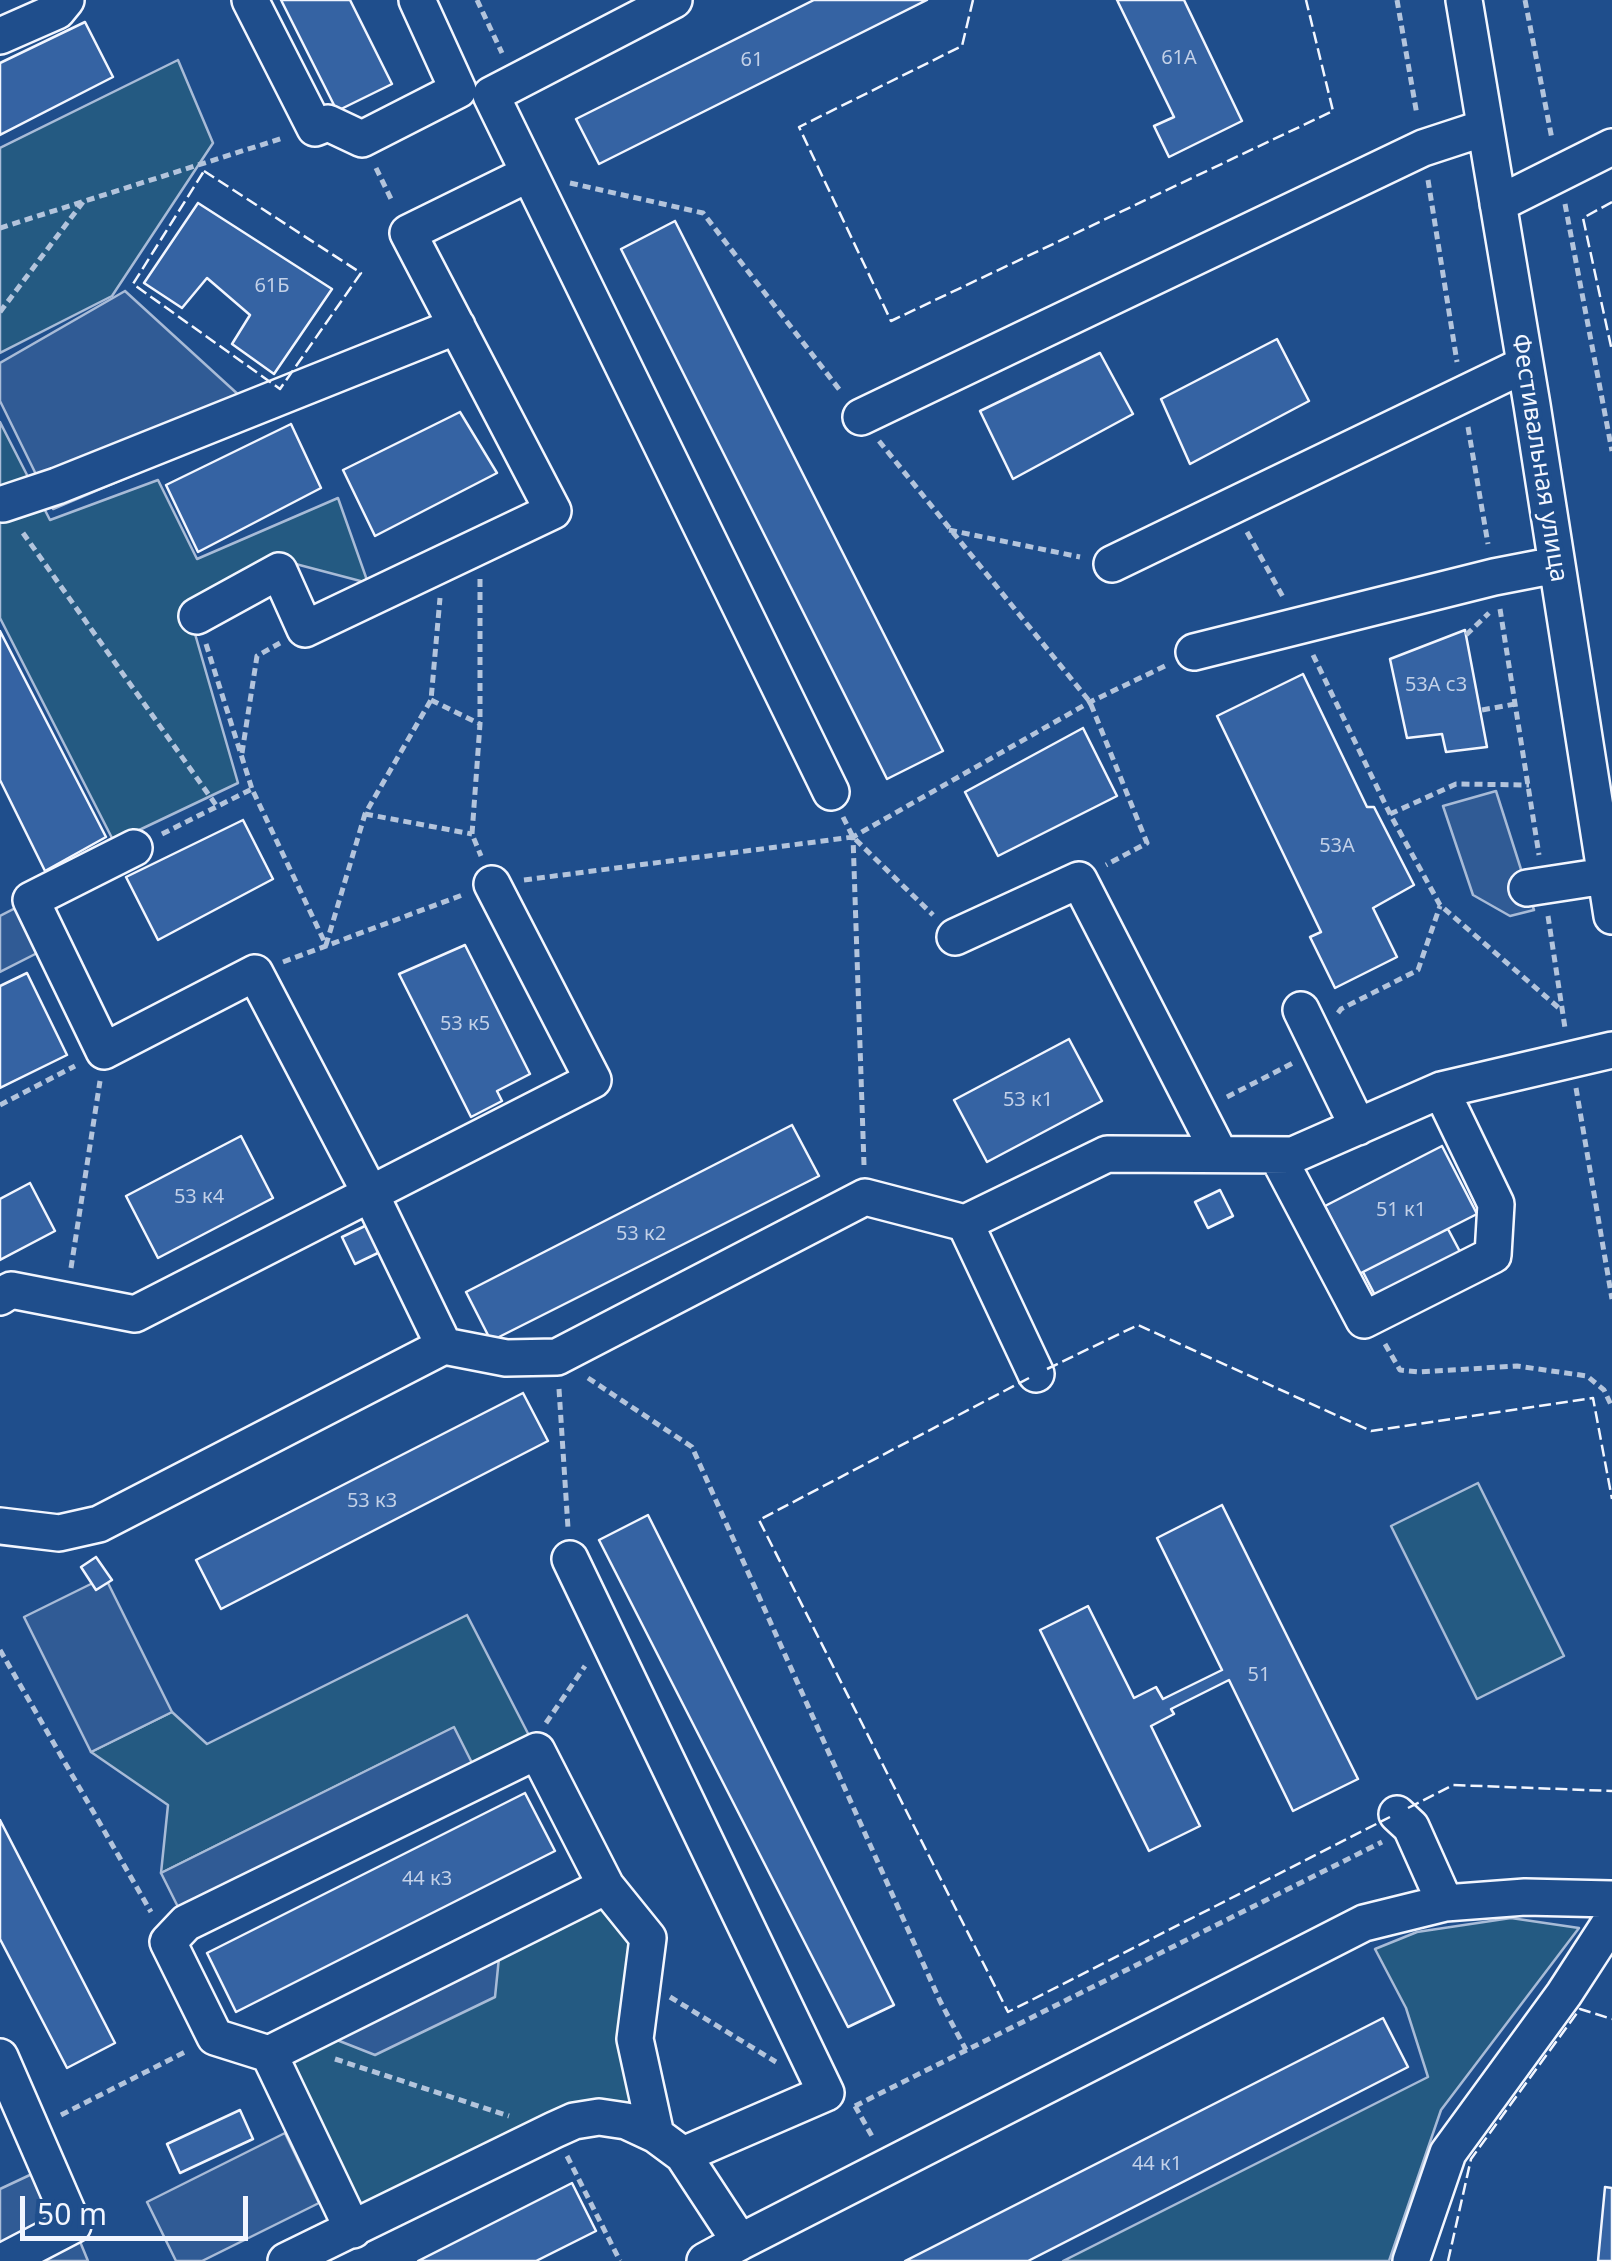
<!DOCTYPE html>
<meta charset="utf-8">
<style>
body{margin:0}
#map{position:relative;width:1612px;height:2261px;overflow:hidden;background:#1f4e8c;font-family:"Noto Sans",sans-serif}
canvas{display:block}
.scale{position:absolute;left:20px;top:2196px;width:228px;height:45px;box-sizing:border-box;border:5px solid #f2f6ff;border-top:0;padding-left:12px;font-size:30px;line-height:35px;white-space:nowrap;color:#f2f6ff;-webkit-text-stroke:8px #1f4e8c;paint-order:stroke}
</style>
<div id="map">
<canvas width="1612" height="2261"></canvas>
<div class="scale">50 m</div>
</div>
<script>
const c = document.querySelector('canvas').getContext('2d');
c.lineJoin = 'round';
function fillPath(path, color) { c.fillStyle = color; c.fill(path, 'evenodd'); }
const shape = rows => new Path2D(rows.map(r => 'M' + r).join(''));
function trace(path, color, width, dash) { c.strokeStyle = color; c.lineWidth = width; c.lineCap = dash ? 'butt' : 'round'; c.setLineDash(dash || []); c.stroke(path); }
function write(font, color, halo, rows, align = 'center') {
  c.font = font + ' "Noto Sans",sans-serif'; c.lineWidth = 8; c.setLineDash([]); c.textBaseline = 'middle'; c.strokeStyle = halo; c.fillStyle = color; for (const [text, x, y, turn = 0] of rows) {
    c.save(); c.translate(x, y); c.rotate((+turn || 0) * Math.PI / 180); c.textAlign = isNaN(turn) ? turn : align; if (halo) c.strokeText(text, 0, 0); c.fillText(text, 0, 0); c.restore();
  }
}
const green = shape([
 [178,60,213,143,112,296,0,353,0,148,178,60],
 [0,422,50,520,158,480,197,559,338,498,368,583,288,562,189,613,238,783,114,842,0,618,0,422],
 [1478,1483,1564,1656,1477,1699,1391,1526,1478,1483],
 [467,1615,537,1751,479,1777,453,1728,161,1873,168,1805,91,1752,172,1712,207,1744,467,1615],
 [606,1886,648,1938,656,2135,599,2117,353,2230,269,2054,606,1886],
 [1511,1918,1579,1928,1441,2110,1389,2261,1063,2261,1428,2077,1406,2008,1375,1949,1417,1932,1511,1918]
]);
fillPath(green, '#245a82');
trace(green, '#a8bbd7', 2.5);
const parking = shape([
 [125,291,265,419,53,509,0,401,0,363,125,291],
 [1496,791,1534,910,1510,916,1473,895,1443,806,1496,791],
 [31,900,53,945,0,972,0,916,31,900],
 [105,1577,172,1712,91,1752,24,1617,105,1577],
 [454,1727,479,1777,186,1923,161,1873,454,1727],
 [501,1938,495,1997,375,2055,314,2031,501,1938],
 [285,2133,319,2203,202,2261,176,2261,147,2202,285,2133],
 [49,2166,88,2261,0,2261,0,2189,49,2166]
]);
fillPath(parking, '#305b95');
trace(parking, '#a8bbd7', 2.5);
const building = shape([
 [281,0,350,0,392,84,337,111,281,0],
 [814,0,927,0,599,164,576,119,814,0],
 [1117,0,1184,0,1242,121,1169,157,1154,126,1174,117,1117,0],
 [85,22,113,77,0,135,0,63,85,22],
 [198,203,332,289,274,374,232,344,250,315,207,278,182,308,144,283,198,203],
 [675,221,943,751,887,779,621,249,675,221],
 [1277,339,1309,401,1190,464,1161,399,1277,339],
 [1100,353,1133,414,1013,479,980,411,1100,353],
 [460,412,497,473,375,536,343,470,460,412],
 [291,424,321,488,198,552,166,485,291,424],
 [1465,630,1487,747,1446,752,1442,734,1407,738,1390,659,1465,630],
 [0,631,106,837,45,871,0,780,0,631],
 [1303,674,1367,807,1374,807,1414,885,1373,908,1397,957,1335,988,1310,937,1321,932,1217,716,1303,674],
 [1083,728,1117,796,998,856,965,792,1083,728],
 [243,820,273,879,158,940,126,877,243,820],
 [465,945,530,1074,497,1091,502,1101,471,1117,399,974,465,945],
 [27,973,67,1055,0,1088,0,986,27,973],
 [1069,1039,1102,1101,987,1162,954,1100,1069,1039],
 [792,1125,819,1176,491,1341,466,1292,792,1125],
 [241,1136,273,1198,158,1258,126,1196,241,1136],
 [1442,1146,1477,1214,1359,1274,1325,1206,1442,1146],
 [30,1183,55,1231,0,1260,0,1199,30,1183],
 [1220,1190,1233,1216,1208,1228,1195,1202,1220,1190],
 [367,1225,380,1252,355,1264,342,1237,367,1225],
 [1448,1229,1466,1263,1381,1307,1363,1272,1448,1229],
 [523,1393,548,1441,221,1609,196,1560,523,1393],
 [1222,1505,1358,1779,1293,1811,1229,1680,1171,1709,1174,1714,1151,1726,1200,1826,1149,1851,1040,1630,1088,1606,1134,1698,1156,1687,1163,1699,1222,1670,1157,1538,1222,1505],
 [648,1515,894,2005,848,2027,599,1540,648,1515],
 [96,1557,112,1580,96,1590,81,1567,96,1557],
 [525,1793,555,1851,236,2012,207,1953,525,1793],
 [0,1820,115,2043,67,2068,0,1939,0,1820],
 [1383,2018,1408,2067,1028,2261,905,2261,1383,2018],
 [240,2110,253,2139,180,2173,167,2144,240,2110],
 [572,2183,596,2231,536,2261,418,2261,572,2183],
 [1605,2187,1612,2188,1612,2261,1598,2261,1605,2187]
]);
fillPath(building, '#3563a3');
trace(building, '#f2f6ff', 2.5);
const minor = shape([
 [250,0,315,128,328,123,362,139,458,90,417,0],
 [674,0,491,95,831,792],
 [1464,0,1532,405,1612,916],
 [0,36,57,11,66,0],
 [1498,204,1612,147],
 [861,417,1423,148,1484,128],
 [3,504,57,486,457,326],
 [1112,564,1524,365],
 [197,616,279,571,305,629,553,511,408,233,528,174],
 [1194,652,1494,577,1556,565],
 [134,848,31,900,104,1051,255,973,370,1193,444,1346],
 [1527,888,1605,876],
 [955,937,1079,880,1219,1153],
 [1301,1010,1358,1127],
 [1278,1157,1364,1320,1493,1255,1496,1204,1441,1090],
 [965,1223,1036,1374],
 [0,1297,11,1290,135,1314,593,1080,492,884],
 [0,1526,59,1533,99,1524,444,1346,506,1358,557,1357,865,1197,965,1223,1107,1154,1293,1155,1441,1090,1612,1050],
 [570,1559,826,2093,683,2155],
 [1397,1814,1411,1827,1445,1903],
 [606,1886,269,2054,215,2037,168,1942,186,1923,537,1751,606,1886,648,1938,635,2039,656,2135],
 [269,2054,353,2230],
 [0,2057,73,2225,4,2261],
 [286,2261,554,2130,574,2121,599,2117,626,2121,656,2135,683,2155,740,2242,1364,1923,1445,1903,1525,1897,1612,1899],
 [705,2261,740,2242],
 [1411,2261,1448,2153,1564,1994,1612,1920]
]);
trace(minor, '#f2f6ff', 40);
trace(shape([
 [477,0,502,53],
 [1397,0,1417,115],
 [1525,0,1552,139],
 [376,168,393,203],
 [1428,180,1457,362],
 [570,183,703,213,842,393],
 [1565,204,1612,451],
 [0,228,283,138],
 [0,312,83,202],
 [1468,427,1488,544],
 [879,441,1090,702,1147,843,1106,865],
 [949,530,1080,557],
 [1247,532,1283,597],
 [23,533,216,805],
 [480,579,480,724,472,834,481,856],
 [1500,609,1539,855],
 [1466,635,1489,613],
 [206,644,252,789],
 [1313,655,1390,814,1440,905,1560,1009],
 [431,700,480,724],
 [1482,710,1515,704],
 [242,753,257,656,280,643],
 [365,814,472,834],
 [1390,814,1456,784,1529,785],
 [843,817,853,837,933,915],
 [162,834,252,789,326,945,365,814,431,700,440,598],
 [524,880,853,837],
 [1548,916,1565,1028],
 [283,962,465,894],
 [1338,1013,1341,1009,1418,970,1440,906],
 [1576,1088,1612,1299],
 [1227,1097,1293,1063],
 [0,1105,75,1066],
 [864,1165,853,837,1090,702,1165,666],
 [71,1268,100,1081],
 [1385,1344,1400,1370,1419,1372,1517,1366,1587,1376,1604,1390,1612,1407],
 [588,1378,692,1447,940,2001,966,2050],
 [559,1389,568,1528],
 [0,1650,151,1912],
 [546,1723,585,1666],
 [670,1997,776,2062],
 [335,2059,509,2116],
 [855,2106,1382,1842],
 [855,2106,873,2138],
 [61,2115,185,2052],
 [567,2156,620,2261]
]), '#b3c4dc', 5, [8, 5]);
trace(minor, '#1f4e8c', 35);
trace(shape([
 [973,0,962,46,799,127,891,321,1333,111,1306,0],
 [204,171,361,273,280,389,133,284,204,171],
 [1612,202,1583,218,1612,351],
 [1047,1369,1138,1325,1371,1431,1593,1398,1612,1499],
 [1029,1378,759,1520,1008,2012,1390,1817],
 [1408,1808,1453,1785,1612,1791],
 [1448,2261,1471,2159,1580,2009,1612,2019]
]), '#f2f6ff', 2.5, [12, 5]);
write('20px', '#c3d1e8', null, [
 ["61А",1179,58],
 ["61",752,60],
 ["61Б",272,286],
 ["53А с3",1436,685],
 ["53А",1337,846],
 ["53 к5",465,1024],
 ["53 к1",1028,1100],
 ["53 к4",199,1197],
 ["51 к1",1401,1210],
 ["53 к2",641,1234],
 ["53 к3",372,1501],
 ["51",1259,1675],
 ["44 к3",427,1879],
 ["44 к1",1157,2164]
]);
write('25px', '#f2f6ff', '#1f4e8c', [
 ["Фестивальная улица",1539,458,81]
]);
</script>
